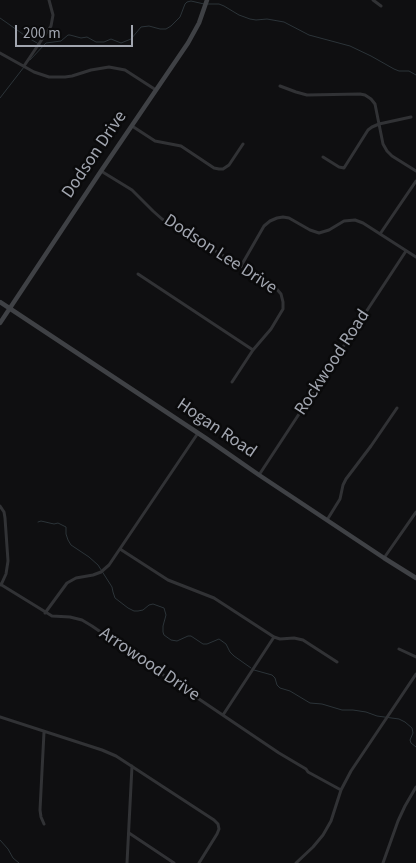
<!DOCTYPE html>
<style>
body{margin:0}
#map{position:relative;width:416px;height:863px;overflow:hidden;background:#0f0f11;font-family:"Source Sans 3",sans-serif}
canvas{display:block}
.scale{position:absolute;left:15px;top:25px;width:118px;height:22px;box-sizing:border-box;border:2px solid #a2a6b0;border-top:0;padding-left:6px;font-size:15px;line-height:18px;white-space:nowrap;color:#a2a6b0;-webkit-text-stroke:4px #0a0a0b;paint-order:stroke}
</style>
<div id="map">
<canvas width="416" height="863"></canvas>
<div class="scale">200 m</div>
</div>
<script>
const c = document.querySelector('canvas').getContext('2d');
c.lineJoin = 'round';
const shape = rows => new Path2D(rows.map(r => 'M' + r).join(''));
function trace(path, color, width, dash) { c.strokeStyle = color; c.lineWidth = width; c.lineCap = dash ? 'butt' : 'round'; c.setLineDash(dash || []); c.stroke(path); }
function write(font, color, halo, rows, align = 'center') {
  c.font = font + ' "Source Sans 3",sans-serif'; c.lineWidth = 5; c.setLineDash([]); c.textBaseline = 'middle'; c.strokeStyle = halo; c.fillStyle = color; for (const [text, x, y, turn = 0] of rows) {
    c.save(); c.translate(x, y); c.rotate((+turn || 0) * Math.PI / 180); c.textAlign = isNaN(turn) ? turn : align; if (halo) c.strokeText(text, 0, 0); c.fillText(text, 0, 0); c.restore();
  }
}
trace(shape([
 [208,4,219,4,224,6,239,15,250,19,256,20,267,19,284,22,309,35,350,46,371,56,394,69,399,71,409,71,416,75],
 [0,18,27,37,42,46],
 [30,60,46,43,61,41,68,35,70,35,81,38,87,37,96,42,104,42,111,39,121,43,131,39,141,27,149,26,160,29,166,29,171,26,180,17,185,4,187,2,191,1,204,4],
 [0,98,24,67],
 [38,522,41,521,54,524,58,523,66,527,66,534,68,540,71,545,89,557,98,565,112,587,113,592,115,598,128,608,134,611,138,611,143,610,149,605,153,604,164,608,166,615,163,626,163,632,164,635,171,640,177,641,188,636,191,636,203,644,207,644,219,639,226,644,230,652,234,656,251,668],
 [254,670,272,675,275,678,277,685,280,688,290,691,310,703,322,704,342,710,353,710,366,712,377,716,399,719,405,722,412,728,413,733,410,740,411,743,416,747],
 [0,840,8,849,13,858,19,863]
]), '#2c3439', 1);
trace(shape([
 [373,0,381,6],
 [0,53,34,72,49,77,65,77,72,76,91,70,109,67,125,70,156,90],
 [24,66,51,26,53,15,49,0],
 [280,86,296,92,307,95,360,94,365,95,371,99,375,104,383,144,387,151,392,156,416,171],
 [132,126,155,141,181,146,214,168,219,169,223,169,229,165,243,144],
 [323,157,339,167,344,168,368,130,372,127,379,124,411,117],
 [101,171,132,190,153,211,162,219,274,286,281,294,283,302,283,309,271,329,253,350,232,382],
 [380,234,416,181],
 [241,266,264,226,270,221,277,218,283,217,289,218,310,230,319,233,329,230,344,221,355,220,363,223,416,257],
 [138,274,253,350],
 [259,475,406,251],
 [0,506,4,512,5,518,8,561,6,574,1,585],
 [327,520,340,499,343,485,346,479,371,446,397,408],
 [120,549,168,580,214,598,274,637,280,639,294,638,303,640,337,662],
 [384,558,416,512],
 [0,584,52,616,70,617,82,620,92,626,153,668,279,753,306,769,308,772,341,790],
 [45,613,67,583,76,578,93,575,101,572,109,565,198,433],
 [399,649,416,657],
 [223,715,274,637],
 [0,717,102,750,116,756,214,820,218,824,219,829,217,834,199,863],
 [44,732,40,810,41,817,44,824],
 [129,833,174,863],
 [127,863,132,766],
 [296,863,313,847,323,835,331,821,341,790,351,771,416,674],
 [383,863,398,821,405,806,416,787]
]), '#313235', 3);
trace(shape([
 [0,302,207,439,259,475,384,558,416,578],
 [0,323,101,171,188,43,199,23,207,0]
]), '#3f4145', 4.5);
write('18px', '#a2a6b0', '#0a0a0b', [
 ["Dodson Drive",95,155,-56],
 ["Dodson Lee Drive",220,255,33],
 ["Rockwood Road",333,363,-57],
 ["Hogan Road",216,429,34],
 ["Arrowood Drive",149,665,34]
]);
</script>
